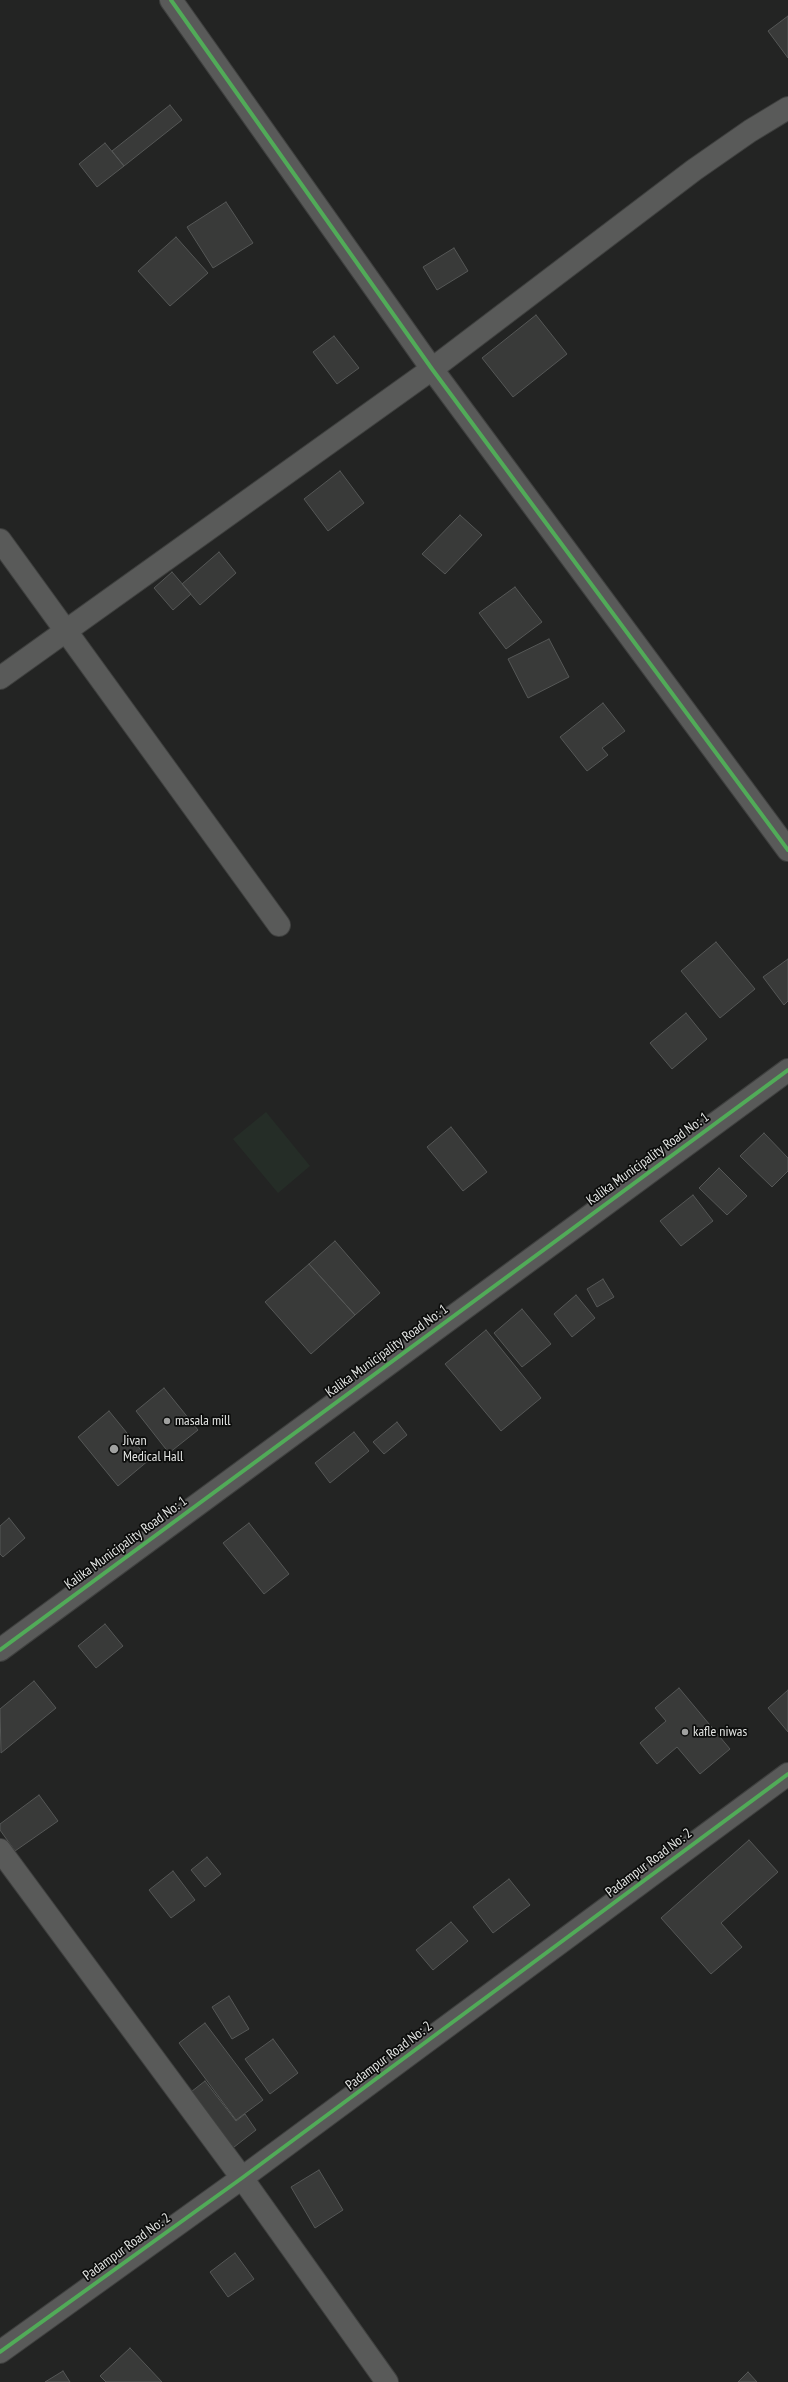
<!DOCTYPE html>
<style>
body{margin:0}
canvas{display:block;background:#232423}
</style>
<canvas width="788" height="2382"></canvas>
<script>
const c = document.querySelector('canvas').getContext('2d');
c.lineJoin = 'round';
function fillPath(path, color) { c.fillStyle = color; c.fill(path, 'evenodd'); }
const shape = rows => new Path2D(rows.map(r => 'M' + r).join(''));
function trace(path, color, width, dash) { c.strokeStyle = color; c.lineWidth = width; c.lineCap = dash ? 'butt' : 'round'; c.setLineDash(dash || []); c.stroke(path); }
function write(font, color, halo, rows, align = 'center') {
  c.font = font + ' "PT Sans Narrow",sans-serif'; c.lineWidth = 3.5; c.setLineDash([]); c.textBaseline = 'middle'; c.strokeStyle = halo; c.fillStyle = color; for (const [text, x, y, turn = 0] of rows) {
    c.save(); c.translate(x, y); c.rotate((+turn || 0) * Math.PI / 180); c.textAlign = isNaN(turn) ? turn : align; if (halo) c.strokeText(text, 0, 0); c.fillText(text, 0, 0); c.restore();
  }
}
fillPath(shape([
 [266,1112,310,1166,278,1193,233,1139]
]), '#252d27');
const building = shape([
 [788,16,788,58,768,31,788,16],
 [170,105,182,120,124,166,112,151,170,105],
 [105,143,124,166,97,187,79,164,105,143],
 [226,202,253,243,213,268,187,227,226,202],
 [176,237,208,273,170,306,138,271,176,237],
 [454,248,468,271,437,290,423,267,454,248],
 [536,315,567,354,513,397,482,358,536,315],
 [334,336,359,368,337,384,313,352,334,336],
 [340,471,364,503,328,531,304,499,340,471],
 [460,515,482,535,445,574,422,554,460,515],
 [219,552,236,573,200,605,182,584,219,552],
 [172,572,191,594,173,610,154,588,172,572],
 [515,587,542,622,506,649,479,613,515,587],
 [549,639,569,677,528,698,508,659,549,639],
 [603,703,625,731,602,748,608,755,587,771,560,737,603,703],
 [716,942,755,989,720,1018,681,971,716,942],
 [788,959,788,1001,784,1005,763,977,788,959],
 [686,1013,707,1039,672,1069,650,1043,686,1013],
 [451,1127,487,1172,463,1191,427,1147,451,1127],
 [764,1133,788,1158,788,1171,772,1187,740,1156,764,1133],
 [719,1168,747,1196,727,1215,699,1188,719,1168],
 [693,1195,713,1221,681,1246,660,1221,693,1195],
 [335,1241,380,1293,355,1315,309,1264,335,1241],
 [309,1264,355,1315,311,1354,265,1302,309,1264],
 [603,1279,614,1297,597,1307,587,1289,603,1279],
 [576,1295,595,1318,572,1337,554,1314,576,1295],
 [522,1309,551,1344,522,1367,494,1333,522,1309],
 [486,1330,541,1398,501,1431,445,1364,486,1330],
 [164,1388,198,1430,169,1453,136,1411,164,1388],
 [109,1411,149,1460,118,1486,78,1437,109,1411],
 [397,1422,407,1435,384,1454,373,1442,397,1422],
 [354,1432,369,1451,330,1483,315,1463,354,1432],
 [9,1518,25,1538,3,1557,0,1554,0,1526,9,1518],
 [249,1523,289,1574,264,1594,223,1543,249,1523],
 [105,1624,123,1646,96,1668,78,1646,105,1624],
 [34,1681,56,1708,1,1753,0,1709,34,1681],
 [679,1688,730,1749,700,1774,677,1747,657,1764,640,1743,666,1721,655,1708,679,1688],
 [788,1690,788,1732,768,1708,788,1690],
 [39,1795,58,1821,15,1851,0,1830,0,1824,39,1795],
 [749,1840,778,1872,721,1923,742,1947,711,1974,661,1918,749,1840],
 [207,1857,221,1874,205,1887,191,1870,207,1857],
 [173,1871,195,1900,171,1918,149,1890,173,1871],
 [509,1879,530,1905,493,1933,473,1907,509,1879],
 [451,1922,468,1941,433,1970,416,1950,451,1922],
 [229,1996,249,2029,232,2039,212,2007,229,1996],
 [205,2023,263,2100,236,2120,179,2043,205,2023],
 [273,2039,298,2073,270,2094,245,2059,273,2039],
 [205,2081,236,2121,245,2114,256,2130,229,2151,187,2095,205,2081],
 [319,2170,343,2210,315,2228,291,2187,319,2170],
 [235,2253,254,2279,228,2297,210,2272,235,2253],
 [130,2348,162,2382,106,2382,100,2376,130,2348],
 [63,2371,70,2382,45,2382,63,2371],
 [748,2372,757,2382,738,2382,748,2372]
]);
fillPath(building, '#393a39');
trace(building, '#555756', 1);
const minor = shape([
 [171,0,432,369,788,850],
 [0,540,279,925],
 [0,678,432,369,694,170,750,131,788,108],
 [0,1650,788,1070],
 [0,1850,242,2178,387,2382],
 [0,2352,242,2178,788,1774]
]);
trace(minor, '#3f403f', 24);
trace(minor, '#595a59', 22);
trace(shape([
 [171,0,432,369,788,850],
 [0,1650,788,1070],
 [0,2352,242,2178,788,1774]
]), '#51ab58', 4);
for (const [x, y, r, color] of [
 [167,1421,4,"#a0a1a0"],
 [114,1449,5,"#a0a1a0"],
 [685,1732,4,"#a0a1a0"]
]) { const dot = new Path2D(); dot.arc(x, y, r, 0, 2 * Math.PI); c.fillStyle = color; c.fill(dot); trace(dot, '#0c0d0c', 1.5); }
write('14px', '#e3e5e3', '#0c0d0c', [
 ["Kalika Municipality Road No: 1",648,1159,-36],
 ["Kalika Municipality Road No: 1",387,1351,-36],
 ["Kalika Municipality Road No: 1",126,1543,-36],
 ["Padampur Road No: 2",649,1863,-37],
 ["Padampur Road No: 2",389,2056,-37],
 ["Padampur Road No: 2",127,2247,-36]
]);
write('14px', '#e3e5e3', '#0c0d0c', [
 ["masala mill",175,1421],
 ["Jivan",123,1441],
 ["Medical Hall",123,1457],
 ["kafle niwas",693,1732]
], 'left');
</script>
